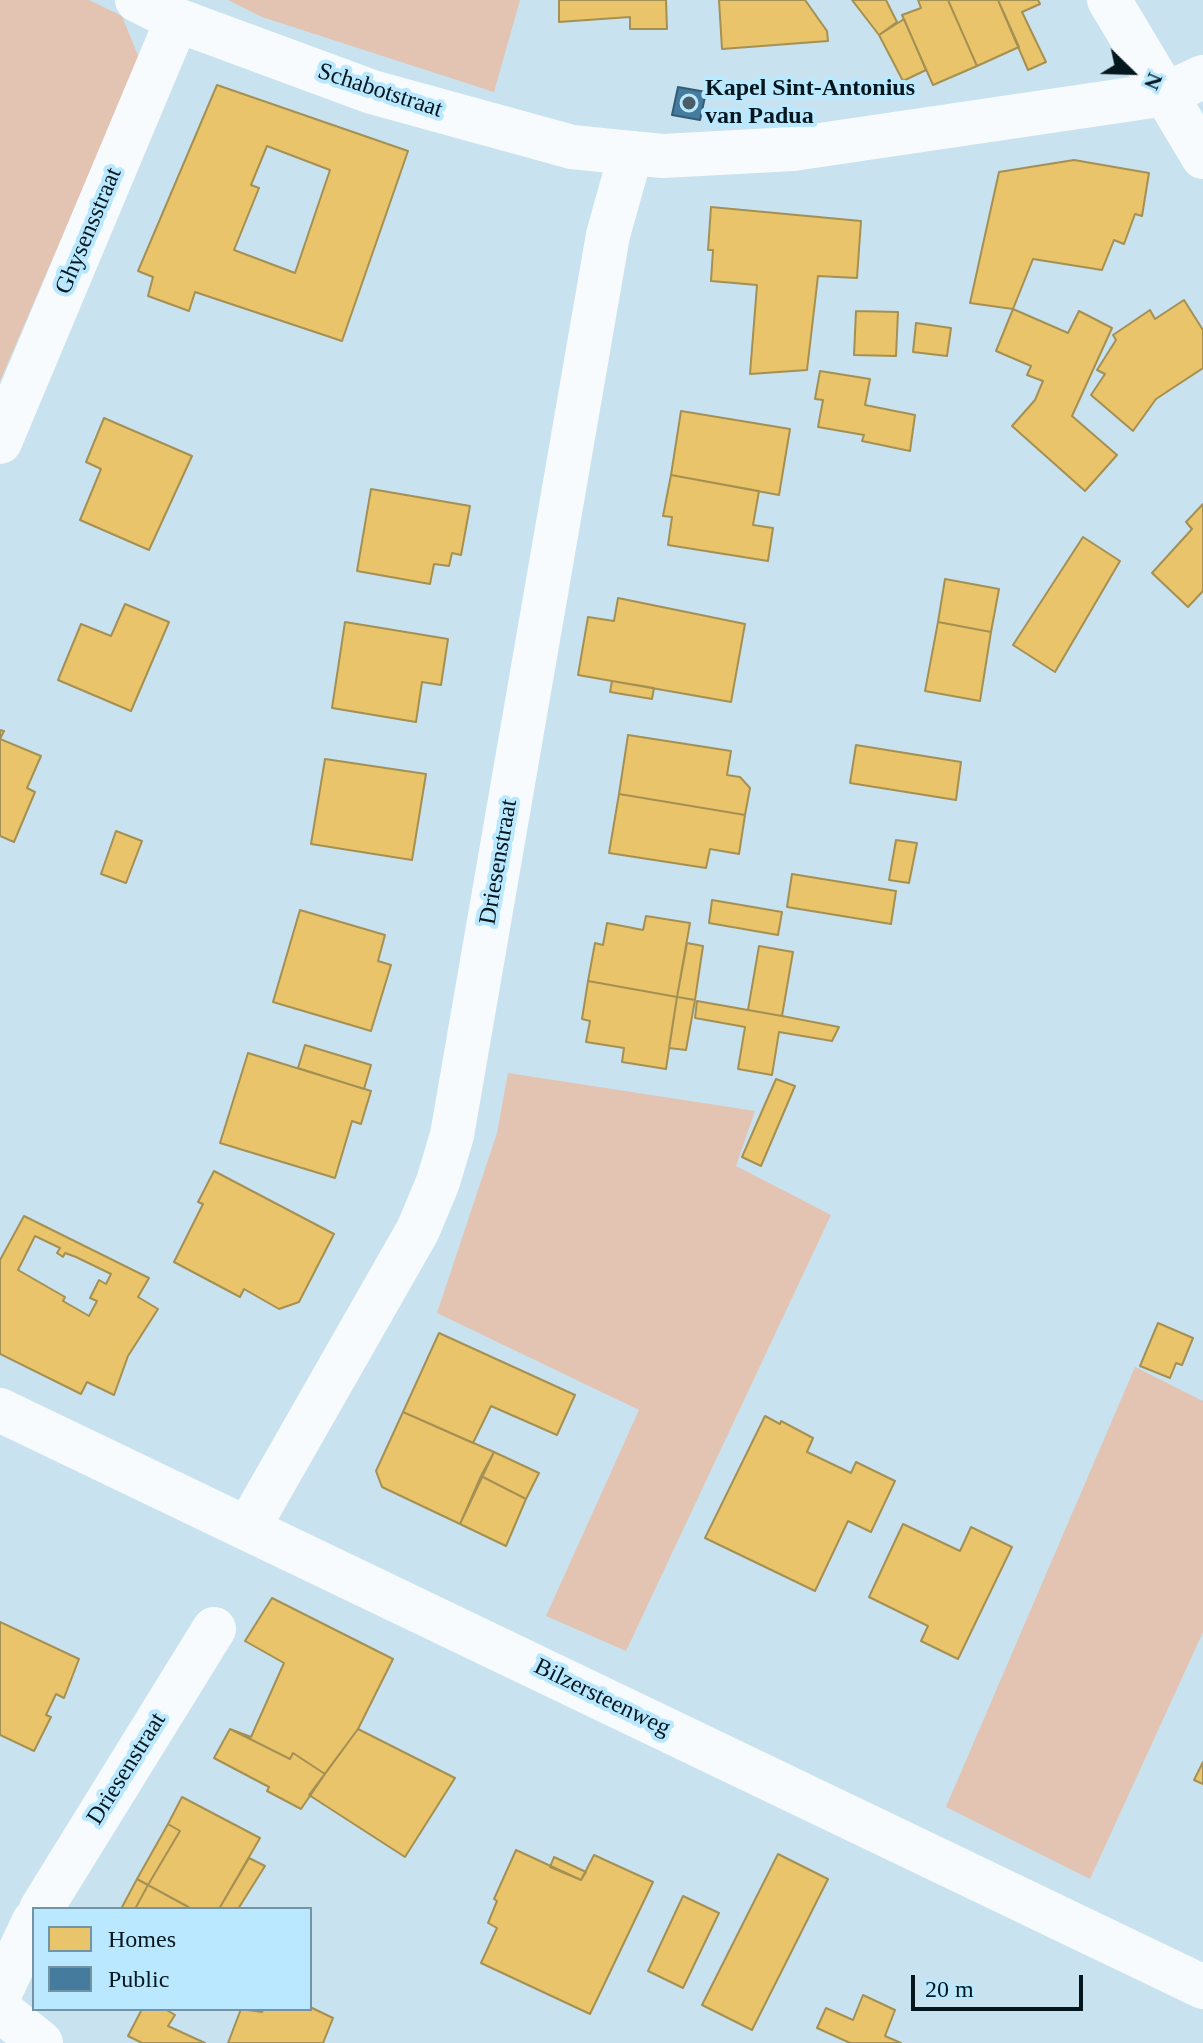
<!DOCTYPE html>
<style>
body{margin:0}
#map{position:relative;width:1203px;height:2043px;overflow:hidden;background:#c9e2ef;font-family:"Times New Roman",serif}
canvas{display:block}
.legend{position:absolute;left:32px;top:1907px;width:280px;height:104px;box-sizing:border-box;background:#bae8fe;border:2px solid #7294a4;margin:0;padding:10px 14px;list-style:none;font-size:24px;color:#05171e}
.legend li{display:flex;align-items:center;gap:16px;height:40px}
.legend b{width:40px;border:2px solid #7294a4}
.north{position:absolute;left:1091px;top:32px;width:80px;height:80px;-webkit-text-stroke:6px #bae8fe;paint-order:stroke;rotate:113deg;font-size:22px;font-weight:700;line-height:32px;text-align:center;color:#05171e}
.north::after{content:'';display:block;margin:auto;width:28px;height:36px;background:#05171e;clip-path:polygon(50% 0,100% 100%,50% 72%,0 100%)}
.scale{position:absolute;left:911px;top:1975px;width:172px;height:36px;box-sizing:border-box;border:4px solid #05171e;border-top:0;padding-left:10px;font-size:24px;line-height:28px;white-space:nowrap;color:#05171e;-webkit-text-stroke:6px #bae8fe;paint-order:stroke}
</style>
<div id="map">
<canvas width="1203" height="2043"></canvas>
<ul class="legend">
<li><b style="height:22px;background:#e9c46a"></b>Homes</li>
<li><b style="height:22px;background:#457b9d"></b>Public</li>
</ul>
<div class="north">N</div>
<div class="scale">20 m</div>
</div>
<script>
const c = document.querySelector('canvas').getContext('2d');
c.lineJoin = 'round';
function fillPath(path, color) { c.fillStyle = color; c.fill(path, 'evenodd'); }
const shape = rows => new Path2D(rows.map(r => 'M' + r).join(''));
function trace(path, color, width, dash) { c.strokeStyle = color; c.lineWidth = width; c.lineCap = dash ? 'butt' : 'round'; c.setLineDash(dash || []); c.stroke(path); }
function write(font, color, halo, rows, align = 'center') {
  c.font = font + ' "Times New Roman",serif'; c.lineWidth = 8; c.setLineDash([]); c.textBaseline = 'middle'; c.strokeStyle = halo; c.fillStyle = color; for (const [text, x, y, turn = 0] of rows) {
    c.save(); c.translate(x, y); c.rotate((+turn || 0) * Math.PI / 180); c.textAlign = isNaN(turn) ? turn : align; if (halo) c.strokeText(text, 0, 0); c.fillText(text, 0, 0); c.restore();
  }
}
fillPath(shape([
 [0,0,89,0,122,16,139,58,0,381],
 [228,0,520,0,494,92,262,17],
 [508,1073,755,1111,736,1166,831,1215,626,1651,546,1616,639,1410,437,1313,497,1133],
 [1135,1367,1203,1401,1203,1632,1090,1879,946,1807]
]), '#e3c3b2');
const homes = shape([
 [559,0,666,0,667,29,630,29,630,17,559,22,559,0],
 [719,0,805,0,827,31,828,41,722,49,719,0],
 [852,0,886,0,897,22,879,35,852,0],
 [918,0,948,0,977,66,933,85,902,15,921,8,918,0],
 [948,0,998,0,1019,47,977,66,948,0],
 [998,0,1038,0,1040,4,1022,12,1046,62,1028,70,998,0],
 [904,19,926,70,903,81,879,35,904,19],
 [217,85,408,151,342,341,195,292,189,311,148,296,153,277,138,271,217,85],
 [267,146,330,170,295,273,234,250,259,188,251,185,267,146],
 [1074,160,1149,173,1142,216,1135,214,1124,244,1114,240,1102,270,1033,259,1013,309,970,303,999,172,1074,160],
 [711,207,861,221,857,278,818,276,807,370,750,374,757,285,711,281,713,250,708,250,711,207],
 [1184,300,1203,330,1203,368,1156,399,1133,431,1091,395,1105,374,1097,370,1116,340,1113,335,1150,310,1155,319,1184,300],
 [1013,309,1068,333,1079,311,1112,328,1072,416,1117,455,1085,491,1012,426,1035,400,1043,381,1027,375,1031,366,996,351,1013,309],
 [856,311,898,312,896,356,854,355,856,311],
 [916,323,951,328,947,356,913,352,916,323],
 [820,371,870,379,865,405,915,415,910,451,862,441,864,435,818,427,823,400,815,399,820,371],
 [681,411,790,429,779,495,671,475,681,411],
 [104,418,192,456,149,550,80,520,101,469,86,462,104,418],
 [671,475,759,491,753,525,773,528,768,561,668,545,672,517,663,516,671,475],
 [371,489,470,506,461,555,452,553,449,566,434,564,430,584,357,571,371,489],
 [1203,504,1203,591,1188,607,1152,573,1192,529,1186,522,1203,504],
 [1083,537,1120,561,1055,672,1013,645,1083,537],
 [945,579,999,589,991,632,938,622,945,579],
 [618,598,745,624,731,702,578,675,588,617,614,621,618,598],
 [125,604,169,622,131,711,58,680,81,624,111,636,125,604],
 [345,622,448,639,441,685,422,682,416,722,332,708,345,622],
 [938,622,991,632,980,701,925,691,938,622],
 [612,681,654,688,652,699,610,692,612,681],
 [0,730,4,731,0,739,41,756,27,788,35,792,14,842,0,836,0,730],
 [628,735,731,751,727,775,740,777,750,788,745,815,619,794,628,735],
 [856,745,961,762,956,800,850,783,856,745],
 [325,759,426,774,412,860,311,844,325,759],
 [619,794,745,815,739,854,710,849,706,868,609,853,619,794],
 [116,831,142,841,126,883,101,874,116,831],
 [896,840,917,843,909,883,889,880,896,840],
 [792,874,896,891,891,924,787,907,792,874],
 [712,900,782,912,778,935,709,923,712,900],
 [300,910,385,935,378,961,391,965,371,1031,273,1002,300,910],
 [646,916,690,923,677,997,588,981,595,943,603,945,607,923,643,930,646,916],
 [687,943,703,946,695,1000,677,997,687,943],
 [759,946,793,952,782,1016,748,1010,759,946],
 [588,981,677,997,666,1069,622,1062,624,1048,586,1042,590,1021,582,1019,588,981],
 [677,997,695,1000,686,1050,669,1048,677,997],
 [697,1001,782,1016,839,1027,832,1041,779,1032,772,1075,738,1069,745,1027,695,1018,697,1001],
 [305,1045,371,1065,364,1089,298,1068,305,1045],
 [248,1053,371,1091,361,1124,352,1121,335,1178,220,1143,248,1053],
 [776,1079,795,1086,761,1166,742,1157,776,1079],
 [214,1171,334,1234,299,1302,279,1309,244,1289,240,1297,174,1262,203,1204,198,1202,214,1171],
 [24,1216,149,1278,138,1297,158,1309,128,1356,114,1395,87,1382,81,1394,0,1354,0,1260,24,1216],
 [35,1236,60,1248,57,1253,63,1257,65,1253,76,1257,111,1274,106,1284,99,1280,90,1298,97,1301,89,1316,63,1301,65,1297,18,1270,35,1236],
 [1158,1323,1193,1338,1182,1365,1176,1363,1170,1378,1140,1366,1158,1323],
 [439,1333,575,1395,557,1435,491,1406,473,1443,403,1412,439,1333],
 [403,1412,494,1452,460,1524,382,1487,376,1471,403,1412],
 [765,1416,780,1424,781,1421,813,1438,807,1452,851,1473,856,1462,895,1481,871,1532,848,1521,815,1591,705,1538,765,1416],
 [494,1452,539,1473,526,1499,481,1476,494,1452],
 [481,1476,526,1499,506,1546,460,1524,481,1476],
 [903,1524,960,1551,971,1527,1012,1547,958,1659,921,1641,928,1626,869,1597,903,1524],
 [272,1598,393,1659,358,1729,325,1774,293,1753,290,1759,230,1729,251,1737,284,1663,245,1641,272,1598],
 [0,1622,79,1659,64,1698,56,1694,46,1715,51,1717,34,1751,0,1735,0,1622],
 [230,1729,290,1759,293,1753,325,1774,301,1809,267,1791,269,1787,214,1758,230,1729],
 [358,1729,455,1778,405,1857,309,1795,358,1729],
 [1203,1762,1203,1784,1194,1780,1203,1762],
 [182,1797,260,1838,219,1909,192,1909,148,1885,180,1831,168,1824,182,1797],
 [168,1824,180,1831,148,1885,137,1879,168,1824],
 [516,1850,581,1880,594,1855,653,1882,590,2014,481,1963,497,1928,488,1923,497,1901,494,1899,516,1850],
 [778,1854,828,1879,752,2030,702,2005,778,1854],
 [554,1857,586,1872,581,1880,550,1867,554,1857],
 [249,1858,265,1866,238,1909,219,1909,249,1858],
 [137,1879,148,1885,135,1909,121,1909,137,1879],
 [148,1885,192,1909,135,1909,148,1885],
 [683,1896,719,1913,683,1988,648,1971,683,1896],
 [863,1995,895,2010,885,2036,901,2043,850,2043,817,2028,826,2008,853,2020,863,1995],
 [310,2007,333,2018,323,2043,228,2043,241,2009,262,2012,264,2009,310,2007],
 [142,2009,165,2009,175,2015,168,2026,205,2043,142,2043,128,2036,142,2009]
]);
fillPath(homes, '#e9c46a');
trace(homes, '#a59053', 2);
const public = shape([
 [678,87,706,92,700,120,672,115,678,87]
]);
fillPath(public, '#457b9d');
trace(public, '#325d77', 2);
trace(shape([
 [137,0,177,20,372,92,572,147,631,153],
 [1109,0,1203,157],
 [0,442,177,20],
 [41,1909,214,1629],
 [0,1993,34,1921],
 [0,2010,41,2043]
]), '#f7fbfd', 44);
trace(shape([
 [0,1410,1203,1987],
 [248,1528,418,1230,438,1182,452,1135,608,235,631,153,663,156,793,149,1166,94,1203,77]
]), '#f7fbfd', 44);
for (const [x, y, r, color] of [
 [689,103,8,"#4a5e67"]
]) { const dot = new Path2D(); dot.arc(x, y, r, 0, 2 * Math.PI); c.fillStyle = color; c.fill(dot); trace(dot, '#bae8fe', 3); }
write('bold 24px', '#05171e', '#bae8fe', [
 ["Kapel Sint-Antonius",705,89],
 ["van Padua",705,117]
], 'left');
write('24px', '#05171e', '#bae8fe', [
 ["Schabotstraat",380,91,18],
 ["Ghysensstraat",89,231,-67],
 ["Driesenstraat",499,862,-80],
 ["Bilzersteenweg",602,1698,26],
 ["Driesenstraat",127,1769,-58]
]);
</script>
